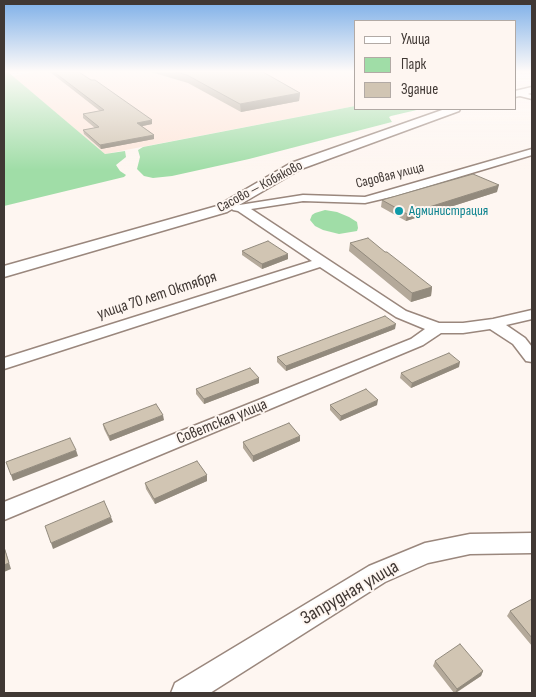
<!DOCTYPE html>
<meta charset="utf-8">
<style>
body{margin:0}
#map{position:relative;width:536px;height:697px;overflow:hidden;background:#fef6f1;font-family:"Sofia Sans Condensed",sans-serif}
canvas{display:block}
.frame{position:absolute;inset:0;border:5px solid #403834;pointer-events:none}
.legend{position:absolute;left:354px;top:20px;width:162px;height:90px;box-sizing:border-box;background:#fef6f1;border:1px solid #b2aaa5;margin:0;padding:6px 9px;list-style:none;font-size:15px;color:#403834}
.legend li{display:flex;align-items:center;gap:10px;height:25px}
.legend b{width:25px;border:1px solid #b2aaa5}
</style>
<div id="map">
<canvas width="536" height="697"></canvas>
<div class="frame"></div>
<ul class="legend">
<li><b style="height:6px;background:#fff"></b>Улица</li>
<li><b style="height:14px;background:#a0dda7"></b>Парк</li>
<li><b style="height:14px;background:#d1c5b3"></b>Здание</li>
</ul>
</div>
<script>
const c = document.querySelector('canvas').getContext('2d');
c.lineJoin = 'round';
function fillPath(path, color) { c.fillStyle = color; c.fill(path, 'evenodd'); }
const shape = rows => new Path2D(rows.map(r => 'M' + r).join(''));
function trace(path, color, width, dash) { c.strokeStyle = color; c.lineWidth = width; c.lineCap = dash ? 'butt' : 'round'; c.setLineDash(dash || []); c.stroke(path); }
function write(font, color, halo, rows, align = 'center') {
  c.font = font + ' "Sofia Sans Condensed",sans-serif'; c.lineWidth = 4; c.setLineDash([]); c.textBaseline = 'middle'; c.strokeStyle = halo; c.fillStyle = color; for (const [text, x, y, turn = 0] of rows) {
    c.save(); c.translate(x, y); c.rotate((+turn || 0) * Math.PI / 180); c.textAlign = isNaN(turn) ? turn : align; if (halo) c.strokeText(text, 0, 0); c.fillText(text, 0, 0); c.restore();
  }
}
fillPath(shape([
 [34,72,355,72,355,106,105,154,12,76]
]), '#fde6da');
fillPath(shape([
 [4,72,8,72,105,154,125,151,126,157,116,165,120,171,126,175,124,177,4,206],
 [355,106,355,109,421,109,391,116,389,117,392,122,388,123,249,159,172,176,153,178,144,176,137,169,140,157,138,150,143,147],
 [325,210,337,212,349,217,357,222,358,228,357,231,339,234,323,230,315,226,310,220,312,215,315,213]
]), '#a0dda7');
const minor = shape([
 [516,91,532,95,532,99,516,95,516,91],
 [532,149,532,155,395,196,365,203,303,201,251,209,406,311,439,323,463,323,493,319,532,310,532,319,506,325,525,338,532,347,532,362,526,361,513,344,490,329,463,333,441,333,423,345,4,520,4,502,411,339,425,329,396,317,320,267,4,369,4,358,312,261,238,211,233,210,231,208,233,206,303,195,365,197,532,149],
 [532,533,532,553,470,554,428,563,385,582,210,693,171,693,175,683,369,566,425,543,470,534,532,533]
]);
const tertiary = shape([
 [532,87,532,93,515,97,515,91,532,87],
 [445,109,460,109,459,111,301,169,227,212,4,277,4,266,217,206,291,163,445,109]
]);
trace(minor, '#9a877d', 3);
trace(tertiary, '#9a877d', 3);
fillPath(minor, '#fff');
fillPath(tertiary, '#fff');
fillPath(shape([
 [50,72,79,72,152,124,142,126,154,135,154,139,101,149,84,134,83,130,95,128,83,118,83,114,100,111],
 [151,72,263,72,300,93,299,101,241,112,188,83],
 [497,192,406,221,381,207,382,200],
 [350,243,432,287,431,296,411,302,349,251],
 [242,251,288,259,262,269,242,255],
 [395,329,286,371,277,362,277,357],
 [459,367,411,388,400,378,401,373],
 [259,378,259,383,204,404,196,394,196,389],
 [330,405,377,405,340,421,330,410],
 [164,420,110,441,104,429,103,424],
 [300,441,253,462,243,448,243,442],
 [207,481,155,504,146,489,145,483],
 [532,599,532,646,507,616,510,611],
 [435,661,483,671,481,676,456,693,454,693,433,666]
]), '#b4a99a');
fillPath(shape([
 [300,93,299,101,241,112,240,104],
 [152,120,152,124,138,127,137,123],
 [154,135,154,139,101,149,100,145],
 [499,185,497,192,406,221,407,214],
 [288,254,288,259,262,269,262,264],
 [432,287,431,296,411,302,412,293],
 [396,324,395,329,286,371,286,366],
 [460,362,459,367,411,388,412,383],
 [259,378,259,383,204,404,204,399],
 [378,400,377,405,340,421,341,416],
 [163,415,164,420,110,441,109,436],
 [300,436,300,441,253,462,253,456],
 [76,450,78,456,13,481,11,475],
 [207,475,207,481,155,504,154,499],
 [111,517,113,522,53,549,51,543],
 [4,546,11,569,4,572],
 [483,671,481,676,455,693,457,689]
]), '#928a7d');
const building = shape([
 [54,72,79,72,91,80,95,80,152,120,137,123,154,135,100,145,83,130,99,127,83,114,104,110,54,72],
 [176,72,263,72,300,93,240,104,187,75,176,72],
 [473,174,499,185,407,214,382,200,473,174],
 [368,238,385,252,387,252,432,287,412,293,350,243,368,238],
 [268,241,288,254,262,264,242,251,268,241],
 [385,316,396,324,286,366,277,357,385,316],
 [449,353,460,362,412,383,401,373,449,353],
 [250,368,259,378,204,399,196,389,250,368],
 [366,389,378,400,341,416,330,405,366,389],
 [156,404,163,415,109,436,103,424,156,404],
 [289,423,300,436,253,456,243,442,289,423],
 [70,438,76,450,11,475,6,462,70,438],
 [197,461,207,475,154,499,145,483,197,461],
 [104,501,111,517,51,543,45,526,104,501],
 [4,547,9,563,4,565,4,547],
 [532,599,532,638,510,611,532,599],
 [460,644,483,671,457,689,435,661,460,644]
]);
fillPath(building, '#d1c5b3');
trace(building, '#928a7d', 1);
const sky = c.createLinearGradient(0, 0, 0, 170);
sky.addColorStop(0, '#7dafe8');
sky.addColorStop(0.42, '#fffbf9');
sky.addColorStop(1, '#fffbf900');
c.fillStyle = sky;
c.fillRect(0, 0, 536, 170);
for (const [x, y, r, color] of [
 [399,211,5,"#0f9aa8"]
]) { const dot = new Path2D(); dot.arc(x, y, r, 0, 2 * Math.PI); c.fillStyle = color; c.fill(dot); trace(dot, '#fef6f1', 2); }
write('14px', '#403834', '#fef6f1', [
 ["Садовая улица",390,176,-14],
 ["Сасово — Кобяково",260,187,-28]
]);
write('14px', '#0d838f', '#fef6f1', [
 ["Администрация",409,211]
], 'left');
write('16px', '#403834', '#fef6f1', [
 ["улица 70 лет Октября",157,296,-18],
 ["Советская улица",222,422,-22]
]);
write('19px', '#403834', '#fef6f1', [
 ["Запрудная улица",350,593,-30]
]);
</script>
